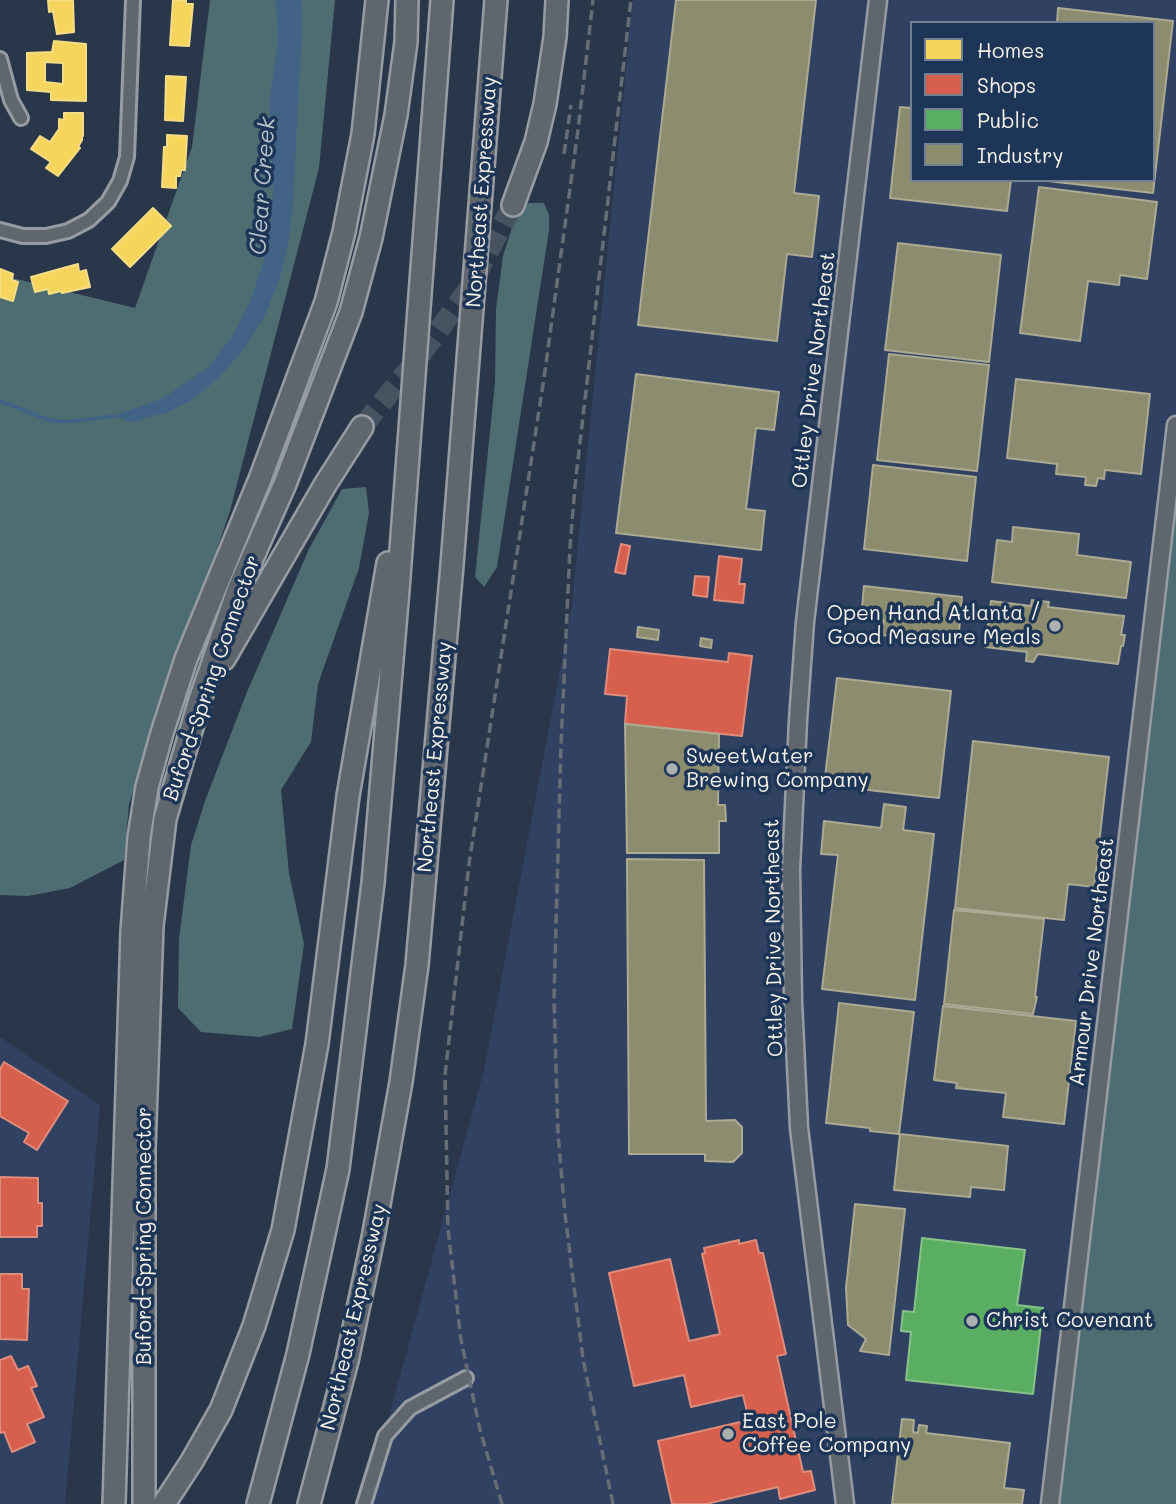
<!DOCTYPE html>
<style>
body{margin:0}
#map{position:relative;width:1176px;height:1504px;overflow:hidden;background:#2a374a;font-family:Mali,sans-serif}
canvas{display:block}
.legend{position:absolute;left:910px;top:21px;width:245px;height:161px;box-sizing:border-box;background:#1d3557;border:2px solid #738091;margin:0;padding:9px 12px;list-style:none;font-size:21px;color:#f4f1e8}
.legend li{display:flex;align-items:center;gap:14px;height:35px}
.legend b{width:35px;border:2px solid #738091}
</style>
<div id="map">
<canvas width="1176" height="1504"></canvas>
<ul class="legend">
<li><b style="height:19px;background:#f6d55c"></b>Homes</li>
<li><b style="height:19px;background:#d6604d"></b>Shops</li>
<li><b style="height:19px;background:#5aae61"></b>Public</li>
<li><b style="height:19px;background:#8c8c6e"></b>Industry</li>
</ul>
</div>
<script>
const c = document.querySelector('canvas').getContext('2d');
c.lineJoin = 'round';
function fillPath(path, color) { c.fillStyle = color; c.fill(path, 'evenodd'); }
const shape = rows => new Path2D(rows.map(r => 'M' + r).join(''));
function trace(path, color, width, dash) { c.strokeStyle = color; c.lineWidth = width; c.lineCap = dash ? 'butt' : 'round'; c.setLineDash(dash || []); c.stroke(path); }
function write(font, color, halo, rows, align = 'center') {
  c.font = font + ' Mali,sans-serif'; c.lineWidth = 7; c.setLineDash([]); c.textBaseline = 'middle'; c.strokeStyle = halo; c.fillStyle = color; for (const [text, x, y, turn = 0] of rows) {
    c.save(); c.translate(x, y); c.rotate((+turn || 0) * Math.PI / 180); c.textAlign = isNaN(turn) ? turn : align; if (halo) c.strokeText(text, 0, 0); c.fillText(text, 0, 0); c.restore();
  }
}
fillPath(shape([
 [633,0,1176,0,1176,496,1054,1504,365,1504,484,1070,571,612],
 [912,23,1153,23,1153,180,912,180],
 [0,1037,100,1105,65,1504,0,1504]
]), '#314161');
fillPath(shape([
 [210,0,335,0,319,168,230,511,129,804,124,860,70,888,28,896,0,895,0,275,135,308,192,147],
 [529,203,544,203,549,215,549,230,497,567,484,587,475,577,495,383,496,309,503,256,516,215],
 [366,487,369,513,359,568,318,684,311,742,281,790,289,873,304,944,292,1029,259,1037,201,1032,178,1008,179,939,191,845,205,801,247,692,309,549,342,489],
 [1176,496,1176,1504,1054,1504]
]), '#4d6d72');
fillPath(shape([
 [276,0,301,0,302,27,293,201,289,241,280,278,264,317,241,353,216,380,192,400,168,412,131,422,114,416,163,398,209,367,233,335,250,302,265,257,271,222,273,187,270,137,270,94,278,43]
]), '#436386');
const homes = shape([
 [48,0,73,0,74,32,57,34,53,11,49,12,48,0],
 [173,0,186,0,186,4,193,4,189,46,170,45,173,0],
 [54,41,86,44,86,101,51,100,51,92,27,90,27,53,52,52,54,41],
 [45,62,63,63,63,84,45,82,45,62],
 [166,76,186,77,183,121,165,120,166,76],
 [64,113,83,113,83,136,82,135,82,140,78,147,80,148,58,176,46,168,51,162,31,149,40,136,50,142,59,129,59,119,64,120,64,113],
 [167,135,187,136,185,170,181,170,180,176,176,176,176,188,162,187,164,147,167,147,167,135],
 [153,208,171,226,130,267,112,249,153,208],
 [78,264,79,272,86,270,90,287,62,293,61,291,49,294,48,289,35,292,31,277,78,264],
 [0,269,13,274,12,280,18,282,13,301,0,297,0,269]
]);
fillPath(homes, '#f6d55c');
trace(homes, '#f5dd86', 2);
const shops = shape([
 [621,544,630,546,625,574,615,572,621,544],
 [719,556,742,559,739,584,745,584,743,603,714,600,719,556],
 [695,576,709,577,707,597,693,595,695,576],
 [610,649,728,662,729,653,752,656,742,736,625,724,627,696,605,694,610,649],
 [4,1062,68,1101,37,1150,24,1142,29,1133,0,1116,0,1069,4,1062],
 [0,1177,38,1178,38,1203,42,1203,42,1226,37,1226,37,1237,0,1237,0,1177],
 [739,1240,739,1244,756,1240,759,1253,763,1253,786,1354,777,1356,803,1472,811,1471,815,1490,780,1499,778,1487,706,1504,672,1504,658,1441,749,1420,743,1395,691,1407,684,1375,634,1386,609,1273,670,1259,689,1341,720,1334,702,1254,705,1253,704,1248,739,1240],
 [0,1274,22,1274,22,1289,29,1289,27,1340,0,1339,0,1274],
 [11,1356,18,1370,28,1366,37,1386,31,1388,44,1417,27,1424,35,1442,12,1452,4,1432,0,1433,0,1360,11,1356]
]);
fillPath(shops, '#d6604d');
trace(shops, '#df8c7c', 2);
const public = shape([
 [922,1238,1025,1250,1017,1305,1043,1308,1033,1394,906,1380,911,1332,901,1331,903,1311,914,1312,922,1238]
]);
fillPath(public, '#5aae61');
trace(public, '#88c28a', 2);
const industry = shape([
 [676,0,816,0,794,193,819,196,812,257,787,254,777,341,638,325,676,0],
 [1058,8,1173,21,1153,193,1039,180,1153,180,1153,23,1057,23,1058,8],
 [900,107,912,108,912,180,1011,180,1007,211,890,198,900,107],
 [1039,187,1157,202,1147,279,1120,275,1119,285,1088,281,1080,341,1020,333,1039,187],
 [898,243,1001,255,989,362,885,350,898,243],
 [889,354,989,365,977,471,877,460,889,354],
 [636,374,779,392,774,430,756,428,746,509,765,511,761,550,616,533,636,374],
 [1016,379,1150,394,1141,474,1105,470,1104,479,1098,478,1096,486,1085,485,1086,477,1056,474,1057,464,1007,458,1016,379],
 [873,465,976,477,967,561,864,549,873,465],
 [1013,527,1079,534,1077,555,1131,562,1126,598,992,582,997,540,1012,542,1013,527],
 [864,586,962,597,958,644,882,635,884,620,861,618,864,586],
 [1032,600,1049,602,1048,607,1124,616,1121,635,1125,635,1123,646,1121,646,1118,664,1038,654,1033,662,1026,661,1027,652,985,647,991,601,1031,606,1032,600],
 [638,627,659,630,658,640,637,637,638,627],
 [701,638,712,640,711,648,700,646,701,638],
 [837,678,951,691,939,798,824,785,837,678],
 [625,724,719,734,718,805,725,805,726,821,719,821,719,853,627,853,625,724],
 [973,741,1109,757,1094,887,1068,884,1064,920,955,908,973,741],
 [884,804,906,807,903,830,934,834,915,1000,822,989,838,855,821,854,824,821,881,828,884,804],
 [627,859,704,860,706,1121,735,1120,742,1127,742,1153,733,1162,705,1161,705,1154,629,1154,627,859],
 [954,910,1044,919,1035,997,1037,997,1033,1014,944,1004,954,910],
 [839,1003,914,1012,899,1134,870,1131,870,1128,826,1123,839,1003],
 [943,1006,1076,1021,1064,1124,1003,1117,1006,1093,956,1088,957,1083,934,1080,943,1006],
 [900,1134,1008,1146,1004,1190,971,1187,970,1197,894,1190,900,1134],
 [855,1204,905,1209,889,1355,860,1351,866,1339,848,1325,846,1288,855,1204],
 [902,1419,914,1420,913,1432,918,1433,919,1425,927,1426,926,1433,1010,1443,1004,1488,1024,1490,1022,1504,892,1504,902,1419]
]);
fillPath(industry, '#8c8c6e');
trace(industry, '#abaa93', 2);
trace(shape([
 [0,401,49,420,64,422,116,416]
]), '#436386', 3.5);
trace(shape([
 [362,427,419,357,468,290,513,205]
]), '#485362', 21, [21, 10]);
const street = shape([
 [0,59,11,100,21,118],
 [0,230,23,236,46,236,68,231,89,220,108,202,120,181,127,157,133,0],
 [364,1504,385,1436,410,1408,466,1378]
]);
const secondary = shape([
 [845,1504,799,1128,793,1001,791,870,798,720,805,622,878,0],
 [1050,1504,1176,425]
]);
const highway = shape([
 [513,205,536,142,545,104,555,37,557,0],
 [224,659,325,485,362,427],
 [114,1504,132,931,139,837,147,787,162,733,186,659,260,479,326,302,344,232,363,134,377,0],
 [144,1504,144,1150,152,926,165,819,200,700,239,588,285,484,351,312,371,238,396,115,406,42,407,0],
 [164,1504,192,1461,221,1410,254,1326,283,1230,317,1044,348,796,388,563],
 [258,1504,298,1354,338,1169,373,883,398,590,442,0],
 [309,1504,347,1361,373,1238,401,1082,417,965,452,565,496,0]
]);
trace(street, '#979ca3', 18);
trace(secondary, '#979ca3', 21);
trace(highway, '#979ca3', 26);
trace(street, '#60666e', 12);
trace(secondary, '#60666e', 16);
trace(highway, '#60666e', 21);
trace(shape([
 [564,154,571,105],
 [502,1504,480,1430,461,1340,448,1229,445,1075,469,864,544,378,578,130,593,0],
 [613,1504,583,1359,565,1214,558,1134,554,999,561,745,570,547,575,486,631,0]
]), '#666d76', 3.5, [10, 5]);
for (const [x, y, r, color] of [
 [1055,626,7,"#adb0b1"],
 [672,769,7,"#adb0b1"],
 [972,1321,7,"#adb0b1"],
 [728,1434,7,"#adb0b1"]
]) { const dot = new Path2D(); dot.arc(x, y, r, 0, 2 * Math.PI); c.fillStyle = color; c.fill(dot); trace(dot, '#1d3557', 2.5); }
write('21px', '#f4f1e8', '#1d3557', [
 ["Northeast Expressway",482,192,-86],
 ["Ottley Drive Northeast",814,370,-83],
 ["Buford-Spring Connector",212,678,-71],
 ["Northeast Expressway",435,757,-85],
 ["Ottley Drive Northeast",774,938,-91],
 ["Armour Drive Northeast",1092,962,-83],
 ["Buford-Spring Connector",145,1236,-90],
 ["Northeast Expressway",354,1317,-77]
]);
write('21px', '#f4f1e8', '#1d3557', [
 ["Open Hand Atlanta /",1041,614,"right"],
 ["Good Measure Meals",1041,638,"right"],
 ["SweetWater",686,757],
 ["Brewing Company",686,781],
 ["Christ Covenant",986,1321],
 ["East Pole",742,1422],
 ["Coffee Company",742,1446]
], 'left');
write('italic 23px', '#b7c1c8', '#1d3557', [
 ["Clear Creek",263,186,-86]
]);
</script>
